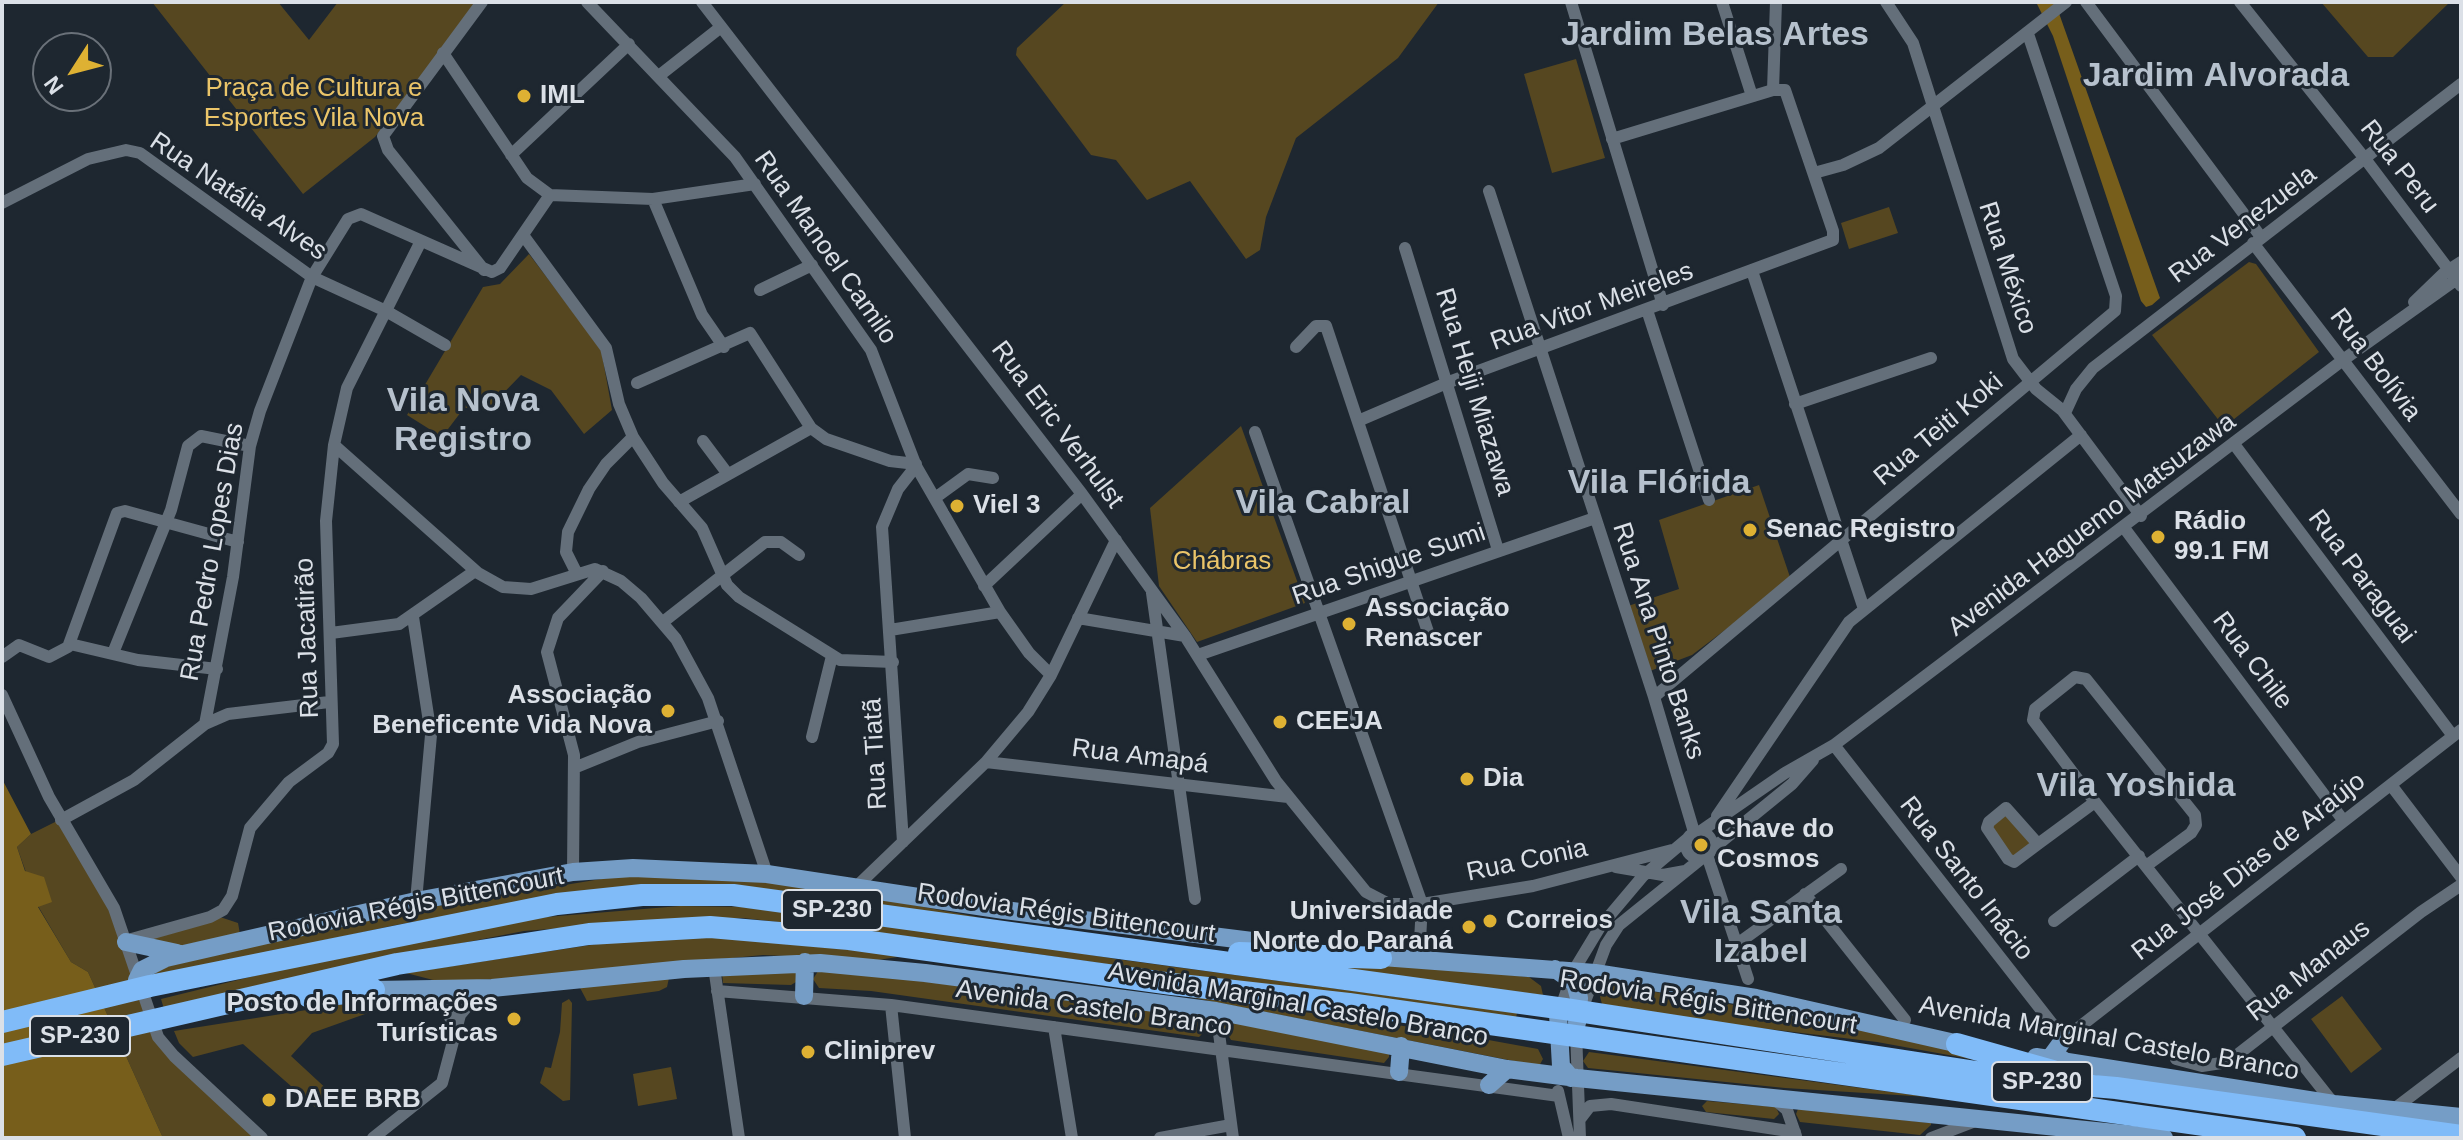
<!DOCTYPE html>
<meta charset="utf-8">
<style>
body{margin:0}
#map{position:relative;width:2463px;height:1140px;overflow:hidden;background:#1e2730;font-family:Arial,sans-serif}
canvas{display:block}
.frame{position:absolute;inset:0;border:4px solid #dbe0e7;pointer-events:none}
.north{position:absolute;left:32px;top:32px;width:80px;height:80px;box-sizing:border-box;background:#1e2730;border:2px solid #6a7179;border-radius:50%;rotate:234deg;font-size:22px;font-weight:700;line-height:32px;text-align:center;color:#dbe0e7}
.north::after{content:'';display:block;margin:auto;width:28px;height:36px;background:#deb133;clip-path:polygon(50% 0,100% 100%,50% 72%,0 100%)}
</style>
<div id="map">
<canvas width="2463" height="1140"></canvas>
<div class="frame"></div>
<div class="north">N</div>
</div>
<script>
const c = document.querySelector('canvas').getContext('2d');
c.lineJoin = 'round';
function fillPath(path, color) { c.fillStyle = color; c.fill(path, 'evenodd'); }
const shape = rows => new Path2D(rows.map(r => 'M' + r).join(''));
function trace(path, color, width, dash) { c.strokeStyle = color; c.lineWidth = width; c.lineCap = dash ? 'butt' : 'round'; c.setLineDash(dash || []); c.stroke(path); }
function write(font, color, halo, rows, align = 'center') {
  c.font = font + ' Arial,sans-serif'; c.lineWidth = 6; c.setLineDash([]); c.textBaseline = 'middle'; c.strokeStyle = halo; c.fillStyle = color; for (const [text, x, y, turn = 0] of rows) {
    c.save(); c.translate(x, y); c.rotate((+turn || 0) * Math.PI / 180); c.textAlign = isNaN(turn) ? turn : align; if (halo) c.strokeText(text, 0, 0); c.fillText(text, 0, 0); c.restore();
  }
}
fillPath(shape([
 [152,2,278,2,309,40,338,2,479,2,375,137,303,194],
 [1066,2,1439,2,1398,58,1296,138,1266,217,1260,250,1246,259,1190,181,1147,200,1116,160,1091,155,1016,55,1017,48],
 [2321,2,2450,2,2393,57,2368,57],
 [1576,59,1605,158,1552,173,1524,74],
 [1889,207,1898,233,1849,249,1841,223],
 [529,254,601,349,612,410,584,434,551,390,521,375,489,408,464,408,442,437,407,415,483,287,500,284],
 [2249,262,2256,264,2319,352,2224,427,2152,335],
 [1241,426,1305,603,1197,642,1159,586,1150,508],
 [1759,485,1791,580,1692,655,1650,671,1628,606,1679,589,1659,520],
 [2009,813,2033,844,2013,858,1991,827],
 [61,819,114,908,157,1036,256,1138,163,1138,88,972,71,962,38,906,17,847,31,834],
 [674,875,809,886,978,917,547,898,396,925,154,977,156,969,390,914,619,876],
 [680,906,743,907,940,931,1116,959,1517,1013,1515,1023,940,940,743,918,679,919,524,931,339,967,164,1009,161,999,335,956,522,919],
 [220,917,238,923,240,934,169,948,145,939],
 [708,937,910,955,878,960,763,955,540,977,441,982,406,973,604,943],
 [1295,966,1426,966,1529,977,1541,986,1543,995],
 [820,968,1202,1017,1206,1030,1199,1037,871,991,819,988,813,979],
 [722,973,796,973,796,982,791,985,723,983],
 [669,978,667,987,659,991,587,1001,579,986],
 [1607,984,1880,1029,2014,1067,1877,1042,1735,1025,1602,1004,1599,993],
 [1169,993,1439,1031,1538,1049,1543,1059,1539,1066],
 [2342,996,2382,1049,2351,1073,2311,1019],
 [376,999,380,1003,379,1009,312,1033,291,1056,331,1093,316,1108,243,1044,193,1057,179,1043,174,1031],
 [569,999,572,1003,570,1100,563,1101,540,1083,545,1067,551,1068,560,1032,562,1003],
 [1228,1020,1389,1054,1389,1057,1384,1063,1231,1040,1223,1026],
 [1589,1052,1929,1097,1785,1088,1588,1068,1583,1061],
 [671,1067,677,1099,638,1106,633,1074],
 [1707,1101,1776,1107,1779,1114,1774,1119,1706,1112,1702,1106],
 [1798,1109,1931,1123,1931,1125,1920,1135,1800,1122,1796,1114]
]), '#564720');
fillPath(shape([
 [2036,2,2055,2,2160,298,2152,305,2146,307,2141,301,2053,36],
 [2,779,31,834,17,847,25,871,44,877,52,902,38,907,71,962,88,972,163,1138,2,1138]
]), '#775e1b');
trace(shape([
 [482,2,383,136,388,150,484,270],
 [587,2,735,157,871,350,916,466,1000,612,1029,653,1051,675],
 [702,2,1082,494,1185,636,1276,781,1366,892,1389,904,1422,904,1533,886,1672,850],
 [1571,2,1663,305],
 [1722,2,1752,96],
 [1886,2,1913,43,2013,359,2036,389,2062,410,2141,516],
 [2086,2,2261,237],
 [2240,2,2366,160,2461,286],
 [443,53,527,178,550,195,653,199,755,184],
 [660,75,721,27],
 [1773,90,1776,2],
 [511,155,629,44],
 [1814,173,1843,165,1879,148,2066,2],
 [1489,191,1654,697,1694,832],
 [653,199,702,315,724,347],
 [2,203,88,159,126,150,140,153,312,277,386,311,445,345],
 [523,235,606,348,619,404,633,437,663,483,702,528,727,585,739,597,840,660,893,662],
 [2253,243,2461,514],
 [1405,248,1498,550],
 [1752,271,1864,609],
 [760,290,812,265],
 [2414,302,2444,273,2461,262],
 [1647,310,1709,500],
 [1296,347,1316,326,1326,326,1431,641],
 [637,383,750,333,811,428],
 [1795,404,1931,358],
 [2065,413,2076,389,2093,368,2461,84],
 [1358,421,1449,382,1833,240,1833,231,1785,90,1773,90,1612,139],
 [1255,432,1422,904,1420,941,1425,961],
 [703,441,727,473],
 [2234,444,2453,736],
 [334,445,478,573,503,587,531,589,595,569,621,581,641,598,676,639,708,698,767,874],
 [935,498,968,474,993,478],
 [679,502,811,428,826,439,890,461,916,464],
 [2125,529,2343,820],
 [577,574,566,552,568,532,589,489,606,464,633,437],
 [984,586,1082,494],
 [1152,593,1195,899],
 [413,617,431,735,416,901],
 [1078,618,1185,636],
 [663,622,765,542,781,542,799,555],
 [890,630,1000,612],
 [331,633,399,624,475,571],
 [70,644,138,660,217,669],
 [113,653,171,510,188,446,201,436,250,446],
 [1198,655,1595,518],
 [2,657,19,645,49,657,68,647,117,513,125,511,238,542],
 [2,695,49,797,114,908,158,1037,174,1056,262,1138],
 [1654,697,2115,311,2116,296,2028,34],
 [205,724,233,577,250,446,260,411,312,277,348,219,361,214,492,272,500,268,550,195],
 [812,737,832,656],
 [1834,745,2064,1039,2461,730],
 [986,762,1288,797],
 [574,768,638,742,718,721],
 [2391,785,2461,877],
 [2006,808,2038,844,2014,862,2008,859,1987,828,1989,822,2006,808],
 [1717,816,1849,622,2081,435],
 [61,820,134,780,205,724,228,714,329,702],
 [1701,831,1785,773,1834,745,2343,360,2461,276],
 '1686 845a13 13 0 1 1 26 0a13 13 0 1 1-26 0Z',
 [903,842,882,527,898,489,916,466],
 [2038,844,2095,802],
 [1711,850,1792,784,1813,760],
 [1707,855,1748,979],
 [2146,866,2191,833,2196,825,2195,815,2086,679,2075,677,2035,709,2033,720,2095,802,2334,1104],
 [1616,867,1663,875,1685,871],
 [573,872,574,755,547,652,558,618,603,571],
 [857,886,986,762,1028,712,1051,675,1116,540],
 [1805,894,1905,1020],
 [2054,921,2139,856],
 [128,940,210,917,223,910,232,896,250,828,289,782,328,753,333,744,326,521,334,445,347,388,421,241],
 [1737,944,1841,869],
 [714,967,739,1138],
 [427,990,446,1005,454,1029],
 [717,991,891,1005,1559,1096],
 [891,1005,905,1138],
 [1583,1007,1606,945,1619,925,1702,858],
 [1560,1010,1574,970,1600,927,1643,876,1687,839],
 [1216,1011,1233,1138],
 [1054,1027,1072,1138],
 [1576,1032,1580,1138],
 [2176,1059,2202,1066,2228,1062,2421,912,2461,885],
 [1558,1091,1569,1138],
 [1774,1099,1787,1110,1796,1136],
 [2394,1109,2461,1058],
 [1580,1119,1590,1106,1611,1104,1795,1132],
 [373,1138,442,1083,460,1015,476,996,487,990],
 [1160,1138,1231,1125],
 [1931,1138,1973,1122]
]), '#646f7a', 12);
trace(shape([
 [126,942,177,953],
 [1369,956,1595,973,1756,998,1968,1046],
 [1555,969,1575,983,1579,998,1577,1023],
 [137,980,142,970,166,958,416,901,573,872,633,868,767,874,1004,910,1292,946],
 [374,990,492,988,684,969,820,963,925,973,1216,1011,1507,1069,1577,1078,2164,1138],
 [804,996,805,962],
 [1558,1014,1561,1066,1571,1078],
 [2064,1039,2053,1054,2066,1062],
 [2036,1057,2334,1104,2461,1117],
 [1399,1072,1401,1046],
 [1489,1085,1507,1069]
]), '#759dc6', 18);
trace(shape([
 [1239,953,1381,958],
 [309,997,374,990],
 [2,1022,150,986,557,904,642,895,733,895,1565,1009,2035,1081,2116,1088,2461,1136],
 [1957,1044,2053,1071],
 [2,1055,397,964,589,934,710,927,849,939,1172,984,1349,1004,2295,1138]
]), '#80bbf8', 22);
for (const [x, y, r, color] of [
 [524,96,8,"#deb133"],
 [957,506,8,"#deb133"],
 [1750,530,8,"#deb133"],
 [2158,537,8,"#deb133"],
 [1349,624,8,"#deb133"],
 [668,711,8,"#deb133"],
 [1280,722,8,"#deb133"],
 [1467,779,8,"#deb133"],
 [1701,845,8,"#deb133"],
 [1490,921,8,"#deb133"],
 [1469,927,8,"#deb133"],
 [514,1019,8,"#deb133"],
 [808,1052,8,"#deb133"],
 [269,1100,8,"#deb133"]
]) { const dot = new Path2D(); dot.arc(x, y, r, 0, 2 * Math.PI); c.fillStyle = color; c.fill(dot); trace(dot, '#1e2730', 3); }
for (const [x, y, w] of [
 [832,910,100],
 [80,1036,100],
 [2042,1082,100]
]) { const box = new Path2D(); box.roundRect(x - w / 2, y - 20, w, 40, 6); c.fillStyle = '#1e2730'; c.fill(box); trace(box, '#dbe0e7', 2); }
write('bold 24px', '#dbe0e7', null, [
 ["SP-230",832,910],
 ["SP-230",80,1036],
 ["SP-230",2042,1082]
]);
write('26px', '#ebc569', '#1e2730', [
 ["Praça de Cultura e",314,89],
 ["Esportes Vila Nova",314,119],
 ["Chábras",1222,562]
]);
write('bold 26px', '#dbe0e7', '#1e2730', [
 ["IML",540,96],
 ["Viel 3",973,506],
 ["Rádio",2174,522],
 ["99.1 FM",2174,552],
 ["Senac Registro",1766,530],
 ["Associação",1365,609],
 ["Renascer",1365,639],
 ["Associação",652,696,"right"],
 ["Beneficente Vida Nova",652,726,"right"],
 ["CEEJA",1296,722],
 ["Dia",1483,779],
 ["Chave do",1717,830],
 ["Cosmos",1717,860],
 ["Universidade",1453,912,"right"],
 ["Norte do Paraná",1453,942,"right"],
 ["Correios",1506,921],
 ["Posto de Informações",498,1004,"right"],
 ["Turísticas",498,1034,"right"],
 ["Cliniprev",824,1052],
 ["DAEE BRB",285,1100]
], 'left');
write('26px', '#dbe0e7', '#1e2730', [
 ["Rua Peru",2399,167,52],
 ["Rua Natália Alves",238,197,34],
 ["Rua Venezuela",2243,225,-37],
 ["Rua Manoel Camilo",825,248,55],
 ["Rua México",2007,268,72],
 ["Rua Vitor Meireles",1592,307,-20],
 ["Rua Bolívia",2375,365,53],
 ["Rua Heiji Miazawa",1474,392,73],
 ["Rua Eric Verhulst",1057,425,53],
 ["Rua Teiti Koki",1939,430,-40],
 ["Avenida Haguemo Matsuzawa",2092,525,-37],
 ["Rua Pedro Lopes Dias",213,552,-80],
 ["Rua Shigue Sumi",1389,565,-19],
 ["Rua Paraguai",2361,577,53],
 ["Rua Jacatirão",308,638,-92],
 ["Rua Ana Pinto Banks",1658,641,72],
 ["Rua Chile",2252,661,53],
 ["Rua Tiatã",876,754,-93],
 ["Rua Amapá",1140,757,7],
 ["Rua Conia",1527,861,-12],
 ["Rua José Dias de Araújo",2249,867,-38],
 ["Rua Santo Inácio",1966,879,52],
 ["Rodovia Régis Bittencourt",416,905,-11],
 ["Rodovia Régis Bittencourt",1066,914,8],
 ["Rua Manaus",2309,971,-38],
 ["Rodovia Régis Bittencourt",1708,1003,9],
 ["Avenida Marginal Castelo Branco",1298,1005,10],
 ["Avenida Castelo Branco",1094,1009,8],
 ["Avenida Marginal Castelo Branco",2109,1039,10]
]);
write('bold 34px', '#b6c1cd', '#1e2730', [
 ["Jardim Belas Artes",1715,36],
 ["Jardim Alvorada",2216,77],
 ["Vila Nova",463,402],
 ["Registro",463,441],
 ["Vila Flórida",1659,484],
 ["Vila Cabral",1323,504],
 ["Vila Yoshida",2136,787],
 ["Vila Santa",1761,914],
 ["Izabel",1761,953]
]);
</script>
